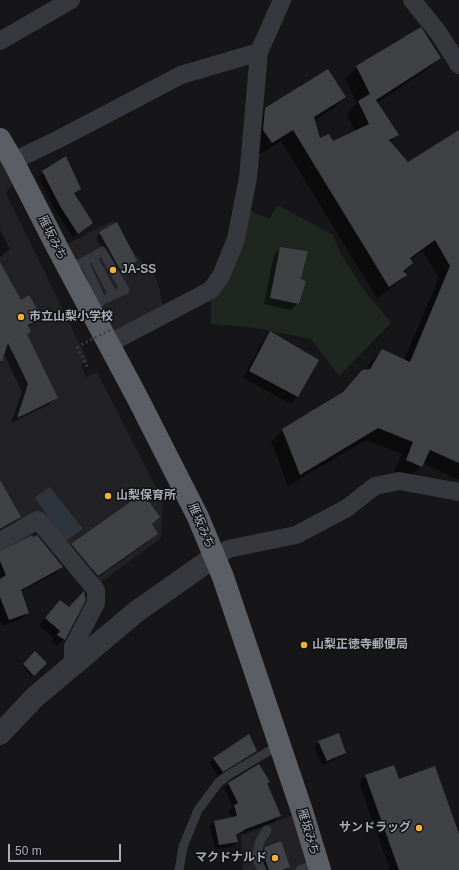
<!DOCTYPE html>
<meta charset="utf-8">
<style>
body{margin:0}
#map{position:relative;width:459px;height:870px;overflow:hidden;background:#161618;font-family:Helvetica,sans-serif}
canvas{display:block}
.scale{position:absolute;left:8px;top:844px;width:113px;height:18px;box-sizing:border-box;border:2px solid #a8adb8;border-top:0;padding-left:5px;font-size:12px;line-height:14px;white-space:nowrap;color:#a8adb8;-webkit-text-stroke:3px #111113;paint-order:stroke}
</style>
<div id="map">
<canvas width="459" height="870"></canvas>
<div class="scale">50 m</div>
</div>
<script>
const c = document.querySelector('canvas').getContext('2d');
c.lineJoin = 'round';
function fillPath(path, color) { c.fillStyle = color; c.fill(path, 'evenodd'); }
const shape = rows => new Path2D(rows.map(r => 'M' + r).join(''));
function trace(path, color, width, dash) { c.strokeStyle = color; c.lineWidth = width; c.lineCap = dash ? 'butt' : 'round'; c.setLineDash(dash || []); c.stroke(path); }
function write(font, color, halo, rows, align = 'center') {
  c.font = font + ' Helvetica,"Noto Sans JP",sans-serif'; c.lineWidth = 3; c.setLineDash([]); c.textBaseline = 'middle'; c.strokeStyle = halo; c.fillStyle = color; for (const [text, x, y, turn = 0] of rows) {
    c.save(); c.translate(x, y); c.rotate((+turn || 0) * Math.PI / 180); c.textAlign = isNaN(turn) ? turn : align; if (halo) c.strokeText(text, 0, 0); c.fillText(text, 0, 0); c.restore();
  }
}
fillPath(shape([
 [0,139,19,174,6,193,88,361,81,365,86,377,97,372,163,501,161,538,96,586,44,518,0,541],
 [114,220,133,251,157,279,164,311,108,344,58,249],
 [302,811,320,870,243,870,241,836]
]), '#222225');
fillPath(shape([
 [278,205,333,235,340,252,364,290,391,323,339,376,311,339,255,328,211,324,211,290,242,207,269,219],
 [281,247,308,251,301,279,306,281,299,304,291,301]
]), '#1e261f');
fillPath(shape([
 [50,487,83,529,64,542,35,497]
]), '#2c353c');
fillPath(shape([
 [440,58,428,69,377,103,398,134,390,142,407,164,459,131,459,480,423,463,410,478,394,472,402,454,366,440,288,486,271,442,283,430,339,396,362,370,366,370,371,362,382,351,404,360,439,278,423,251,410,260,412,263,403,272,406,275,394,286,377,298,281,141,260,154,251,142,253,121,265,109,344,97,333,109,314,120,320,139,333,143,356,132,347,114,357,103,345,79,357,67],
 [65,158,80,189,74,194,92,223,73,237,55,210,38,177],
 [0,230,10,249,0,257],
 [100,233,136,261,116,275,96,238],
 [281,248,300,279,298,303,291,310,264,304,274,255],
 [0,264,20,301,36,309,32,312,37,320,28,328,30,331,27,335,57,397,50,404,11,423,22,392,4,354,0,365],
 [270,333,317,360,297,397,291,404,243,378,263,340],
 [0,482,20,517,13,524,0,531],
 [151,524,156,534,147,543,88,584,63,553,72,544],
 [0,551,62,567,55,573,20,592,28,613,21,619,2,626,0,621],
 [84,600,64,639,57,646,51,642,54,638,39,625,54,608,69,608],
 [35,653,46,663,32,677,22,666],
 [319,742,345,753,340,757,322,765,314,747],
 [255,751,218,776,209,763,214,758],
 [366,776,398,780,459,837,459,870,390,870,359,783],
 [269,781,266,784,279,816,275,821,235,836,237,842,232,847,215,849,210,826,214,822,232,818,229,811,233,807,224,788,229,783],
 [265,848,289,867,285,870,263,870,259,860,260,853]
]), '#0007');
fillPath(shape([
 [421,27,441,58,376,100,399,135,389,140,408,162,459,130,459,463,430,450,422,467,406,460,413,442,378,428,300,475,282,429,343,392,362,370,370,369,382,349,410,362,450,266,435,240,410,258,413,263,403,271,407,275,389,287,293,130,272,143,263,130,265,108,328,69,346,97,314,117,320,138,329,134,333,141,369,124,358,101,370,94,356,66],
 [66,156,81,189,74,193,93,223,78,234,60,206,42,171],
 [117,222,137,261,121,271,99,232],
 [280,247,308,251,301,279,306,281,299,304,270,298],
 [0,262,21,300,29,295,37,309,33,311,38,320,28,325,31,332,27,334,58,398,17,418,28,384,8,343,2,361,0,361],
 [270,331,319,360,298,397,249,371],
 [0,480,21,517,0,529],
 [143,493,160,517,152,524,158,534,98,576,71,544],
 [32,535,33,537,37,535,63,567,21,590,29,613,9,620,0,597,0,579,6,575,0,561,0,551],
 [84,591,86,600,65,640,57,635,60,631,45,618,60,600,69,607],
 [35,651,47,663,34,676,23,664],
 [339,733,346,753,327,761,318,741],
 [249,734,257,751,223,772,213,758],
 [259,764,270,782,267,783,281,816,246,829,236,835,238,842,219,845,214,821,237,816,234,805,238,803,228,783],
 [394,765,399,779,435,766,459,834,459,870,399,870,365,775],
 [281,841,290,867,282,870,269,870,263,854,265,847]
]), '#404145');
trace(shape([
 [77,347,88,368]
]), '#3d3f44', 2.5, [2, 3]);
trace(shape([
 [93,257,102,251,125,290,113,295],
 [88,259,93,257,113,295,108,298],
 [69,270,84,261,102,301,89,308],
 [179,870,183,847,198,810,219,782,230,774,279,745],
 [262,870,256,858,260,841,267,830],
 [300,870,318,863]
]), '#37383d', 9);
trace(shape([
 [412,0,438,32,459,65],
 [0,41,71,0],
 [13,161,59,139,181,75,259,52],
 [108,344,211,290,221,276,236,239,248,178,259,52,282,0],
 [0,541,38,520,96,590,96,603,73,647,73,666],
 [214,557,228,549,296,535,347,508,375,486,399,481,459,492]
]), '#37383d', 18);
trace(shape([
 [0,734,35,697,136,612,214,557]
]), '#37383d', 22);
trace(shape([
 [0,139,13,161,58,249,137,397,198,517,223,577,302,811,320,870]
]), '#5b5e65', 22);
trace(shape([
 [77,347,110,330]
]), '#3d3f44', 2.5, [2, 3]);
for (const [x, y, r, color] of [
 [113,270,4,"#f2b134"],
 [21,317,4,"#f2b134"],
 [108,496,4,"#f2b134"],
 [304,645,4,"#f2b134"],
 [419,828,4,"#f2b134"],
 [275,858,4,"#f2b134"]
]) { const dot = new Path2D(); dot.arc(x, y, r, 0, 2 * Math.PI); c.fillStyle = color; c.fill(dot); trace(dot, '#111113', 1.5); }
write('12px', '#a8adb8', '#111113', [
 ["雁坂みち",52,238,63],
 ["雁坂みち",201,526,67],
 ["雁坂みち",308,832,73]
]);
write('bold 12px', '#a8adb8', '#111113', [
 ["JA-SS",121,270],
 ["市立山梨小学校",29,317],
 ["山梨保育所",116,496],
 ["山梨正徳寺郵便局",312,645],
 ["サンドラッグ",411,828,"right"],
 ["マクドナルド",267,858,"right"]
], 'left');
</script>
